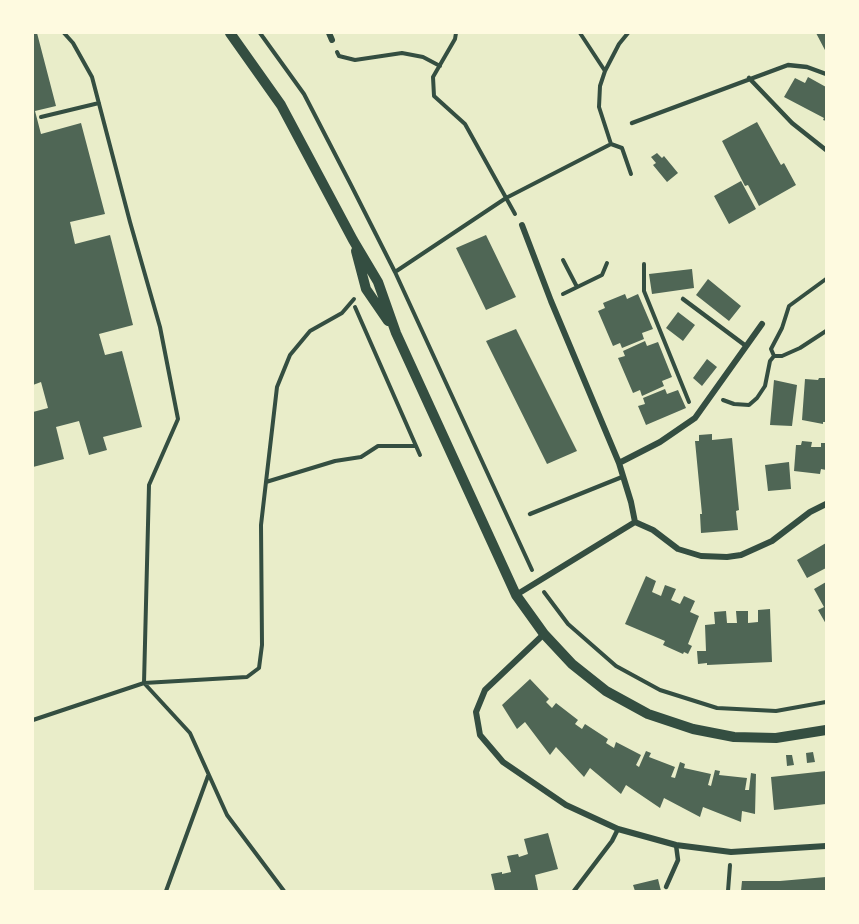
<!DOCTYPE html>
<style>
body{margin:0}
#map{position:relative;width:859px;height:924px;overflow:hidden;background:#e9edc9;font-family:"PT Sans Narrow",sans-serif}
canvas{display:block}
.frame{position:absolute;inset:0;border:34px solid #fefae0;pointer-events:none}
</style>
<div id="map">
<canvas width="859" height="924"></canvas>
<div class="frame"></div>
</div>
<script>
const c = document.querySelector('canvas').getContext('2d');
c.lineJoin = 'round';
function fillPath(path, color) { c.fillStyle = color; c.fill(path, 'evenodd'); }
const shape = rows => new Path2D(rows.map(r => 'M' + r).join(''));
function trace(path, color, width, dash) { c.strokeStyle = color; c.lineWidth = width; c.lineCap = dash ? 'butt' : 'round'; c.setLineDash(dash || []); c.stroke(path); }
fillPath(shape([
 [33,33,37,33,56,106,35,111,41,134,81,123,105,214,70,222,75,244,110,235,133,325,99,334,105,355,122,351,142,427,103,437,107,450,89,455,79,421,56,427,64,459,33,467,33,412,48,408,41,382,33,385],
 [816,33,826,33,826,52],
 [808,77,826,87,826,121,823,120,824,118,784,97,795,78,805,83],
 [757,122,781,165,784,163,796,185,759,206,748,185,745,186,722,141],
 [657,153,662,158,664,156,678,173,667,182,653,165,656,163,651,157],
 [741,181,756,209,729,224,714,196],
 [486,235,516,297,486,310,456,248],
 [692,269,694,288,652,294,649,274],
 [708,279,741,306,729,321,696,295],
 [625,294,627,299,638,294,653,329,642,333,644,339,622,348,620,343,613,346,598,311,605,308,603,303],
 [678,312,695,325,683,341,666,328],
 [516,329,577,451,547,464,486,341],
 [645,341,647,346,658,342,672,377,662,381,664,386,642,396,640,390,633,393,618,358,625,356,623,351],
 [707,359,717,367,702,386,693,378],
 [819,378,826,378,826,422,823,422,823,424,802,420,805,379,818,380],
 [774,380,797,385,792,426,770,425],
 [665,389,667,394,678,390,686,408,646,425,638,406,645,404,643,398],
 [712,434,712,440,732,438,739,510,736,511,738,530,701,533,700,514,702,514,695,441,699,441,699,435],
 [802,441,812,442,811,447,821,447,821,443,826,443,826,470,821,469,820,474,794,471,796,445,801,445],
 [789,462,791,489,768,491,765,465],
 [826,543,826,568,807,578,797,560],
 [646,576,656,581,652,592,661,596,665,585,676,589,671,600,680,604,684,596,695,601,690,612,699,616,688,644,692,646,688,654,684,652,683,654,663,645,665,641,625,624],
 [826,582,826,624,818,610,824,607,814,589],
 [770,609,772,662,707,665,707,663,698,664,697,651,706,651,705,625,715,624,714,612,726,611,727,623,737,623,736,611,748,611,748,623,758,622,758,610],
 [530,679,549,699,546,702,552,708,556,703,578,720,575,724,582,729,585,724,608,739,606,743,614,748,616,742,641,755,636,765,639,767,646,751,651,753,649,757,675,767,671,777,675,778,680,762,685,764,684,768,711,774,708,785,711,786,715,770,720,771,719,775,747,778,745,790,749,790,751,773,756,774,755,814,742,811,741,822,703,807,700,817,664,798,660,808,626,785,621,794,590,768,584,777,556,747,550,755,525,722,517,729,502,705],
 [813,752,815,762,807,763,806,753],
 [786,755,792,755,794,765,787,766],
 [826,771,826,804,774,810,771,777],
 [548,833,558,869,535,875,538,890,495,891,491,874,502,872,502,874,511,872,507,856,518,854,519,857,528,854,524,839],
 [826,877,826,891,741,891,742,881,780,881],
 [658,879,661,891,635,891,633,885]
]), '#4f6655');
trace(shape([
 [64,33,73,43,92,77,130,222,160,327,178,419,149,485,144,683,190,733,227,815,284,891],
 [260,33,304,94,351,185,395,272,532,570],
 [456,33,455,39,433,77,434,96,465,124,515,214],
 [580,33,605,71],
 [628,33,619,44,605,71,600,86,599,107,611,144,622,148,631,174],
 [337,52,339,56,355,60,402,53,423,57,440,66],
 [41,117,99,103],
 [563,260,577,287],
 [644,264,644,291,689,402],
 [395,272,506,198,611,144],
 [826,279,789,306,782,328,771,349,774,356,782,356,800,348,826,331],
 [563,294,602,275,607,263],
 [355,307,420,455],
 [723,400,734,404,749,405,757,398,765,386,770,361,774,356],
 [266,482,335,461,361,457,378,446,416,446],
 [544,592,568,624,616,666,660,690,717,708,776,711,826,702],
 [33,720,144,683,247,677,259,668,262,645,261,525,277,387,290,355,310,331,342,313,354,299],
 [166,891,208,776],
 [728,891,730,865]
]), '#344e41', 4);
trace(shape([
 [749,78,792,123,826,150],
 [632,123,788,65,807,67,826,74],
 [683,299,746,346],
 [530,514,622,477],
 [666,887,678,860,676,845],
 [574,891,612,841,618,829]
]), '#344e41', 4.5);
trace(shape([
 [329,33,332,40],
 [619,463,660,442,695,418,762,324],
 [635,522,653,530,678,549,701,556,727,557,741,555,772,541,810,512,826,504],
 [516,595,635,522,631,502,619,463,551,301,522,225],
 [544,634,485,690,476,712,480,735,503,762,566,805,618,829,676,845,731,852,826,846]
]), '#344e41', 6);
trace(shape([
 [230,33,281,105,353,240,378,282,396,333,516,595,544,634,572,664,606,691,648,714,693,729,734,737,776,738,826,730],
 [356,251,366,289,388,321]
]), '#344e41', 10);
</script>
